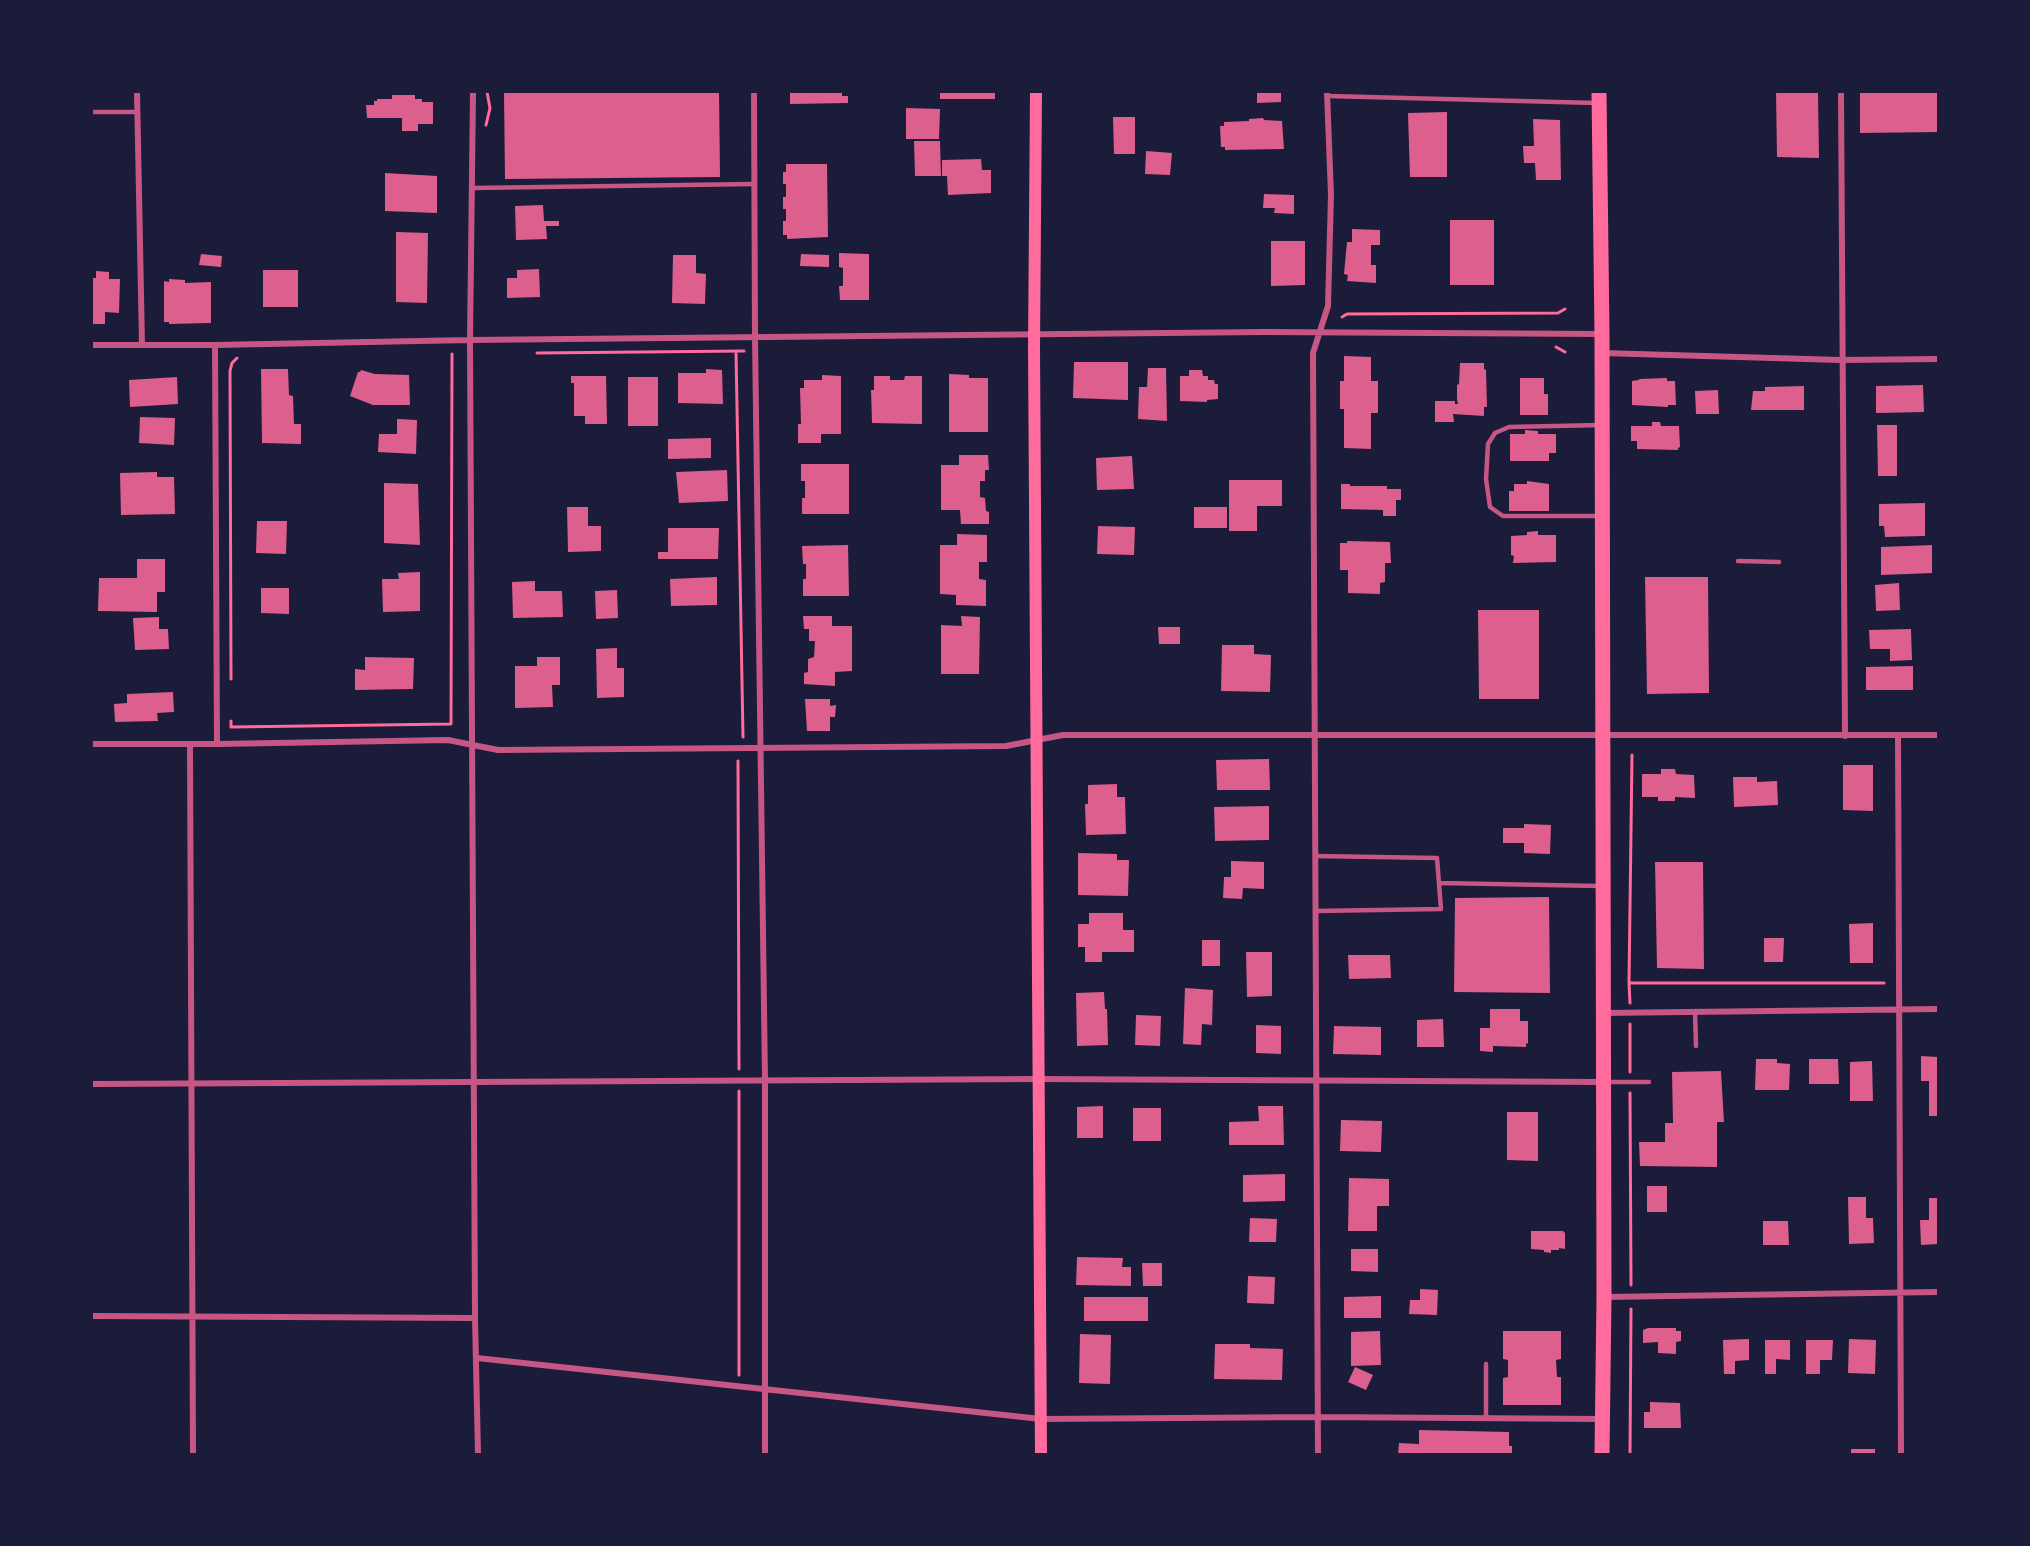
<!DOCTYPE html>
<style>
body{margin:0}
#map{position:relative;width:2030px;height:1546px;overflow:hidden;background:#1b1b3a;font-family:"Noto Serif",serif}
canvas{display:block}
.frame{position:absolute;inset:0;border:93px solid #1b1b3a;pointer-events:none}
</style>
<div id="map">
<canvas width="2030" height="1546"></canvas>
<div class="frame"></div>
</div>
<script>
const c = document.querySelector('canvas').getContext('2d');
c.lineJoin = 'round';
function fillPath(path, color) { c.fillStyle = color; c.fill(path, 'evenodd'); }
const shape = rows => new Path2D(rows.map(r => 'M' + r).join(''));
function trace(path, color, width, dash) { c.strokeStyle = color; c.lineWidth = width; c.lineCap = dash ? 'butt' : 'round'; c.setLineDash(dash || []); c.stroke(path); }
fillPath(shape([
 [504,92,719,92,720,177,505,179],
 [790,92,842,92,842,96,848,96,848,103,790,104],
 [940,92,995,92,995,99,940,99],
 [1257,92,1281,92,1281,102,1257,103],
 [1776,92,1818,92,1819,158,1777,157],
 [1860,92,1938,92,1938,132,1860,133],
 [392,95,415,95,415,99,422,99,422,102,433,102,433,124,418,124,418,131,402,131,402,118,367,118,366,105,374,105,374,101,377,101,377,99,392,99],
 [906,108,940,109,939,139,906,139],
 [1447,112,1447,177,1410,177,1408,113],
 [1113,117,1135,117,1135,154,1114,154],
 [1263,118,1264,120,1282,121,1284,149,1225,150,1225,147,1221,147,1220,126,1224,126,1224,122,1249,121,1249,119],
 [1533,119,1560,120,1561,180,1536,180,1535,163,1524,163,1523,146,1534,146],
 [914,141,940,141,941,176,915,176],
 [1146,151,1172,153,1170,175,1145,174],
 [981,159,982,170,991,170,991,193,948,195,947,176,942,176,942,160],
 [786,164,827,164,828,237,787,239,787,235,783,235,783,221,786,221,786,209,783,209,783,197,786,197,786,184,783,184,783,172,786,172],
 [385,173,437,176,437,213,385,211],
 [1264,194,1294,195,1294,214,1274,213,1275,208,1263,208],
 [543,205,544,221,559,221,559,226,546,226,547,239,516,240,515,206],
 [1450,220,1494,220,1494,285,1450,285],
 [1352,229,1380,230,1380,245,1371,245,1371,265,1376,265,1376,283,1347,281,1348,275,1344,274,1347,242,1352,242],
 [396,232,428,233,427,303,396,302],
 [1271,241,1305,241,1305,285,1271,286],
 [839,253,869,254,869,300,840,300,839,286,843,286,843,268,839,267],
 [201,254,222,256,221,267,199,265],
 [801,254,829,255,829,267,800,266],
 [673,255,696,255,696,273,706,274,705,304,672,303],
 [539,269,540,297,507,298,507,278,517,278,517,270],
 [263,270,298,270,298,307,263,307],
 [96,271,109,272,109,279,120,279,119,313,105,312,105,324,92,324,92,278,96,278],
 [169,279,185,280,185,283,211,282,211,323,169,324,169,322,164,322,164,281,169,282],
 [1344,356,1371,357,1371,381,1378,381,1378,413,1371,413,1371,449,1344,448,1344,409,1340,409,1340,381,1344,381],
 [1074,362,1128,362,1128,400,1073,398],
 [1460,363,1484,363,1484,369,1486,370,1487,407,1484,407,1484,416,1453,414,1454,422,1435,422,1435,401,1455,401,1455,404,1458,404,1457,400,1457,385,1459,384],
 [1148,368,1166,368,1167,421,1138,419,1139,387,1147,387],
 [261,369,288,369,289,395,293,396,294,424,301,424,301,444,262,443],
 [706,369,722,370,723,404,678,403,678,373,706,373],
 [361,370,375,374,409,375,410,405,373,405,350,396,358,372,360,372],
 [1189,370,1202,370,1203,376,1208,376,1208,380,1214,380,1215,384,1218,384,1218,399,1207,400,1207,402,1180,401,1180,376,1189,376],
 [949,374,969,375,969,378,988,378,988,432,949,432],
 [822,375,841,376,841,434,821,434,821,443,798,443,798,424,801,424,800,388,804,388,804,380,822,380],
 [571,376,606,376,607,424,585,424,585,416,574,416,574,383,571,383],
 [874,376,890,376,890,380,904,380,905,376,922,376,922,424,872,423,871,390,874,390],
 [177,377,178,404,130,407,129,380],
 [628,377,658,377,658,426,628,426],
 [1520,378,1544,378,1544,394,1548,394,1548,415,1520,415],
 [1667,378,1667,381,1675,381,1676,405,1668,405,1668,407,1632,405,1632,381,1639,380,1639,379],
 [1923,385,1924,412,1876,413,1876,386],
 [1804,386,1804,410,1751,410,1753,391,1765,391,1765,387],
 [1718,390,1719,414,1696,414,1695,391],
 [140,417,175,418,174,445,139,443],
 [397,419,417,420,416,454,378,452,379,434,397,434],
 [1652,422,1660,422,1661,426,1679,426,1680,447,1678,448,1678,450,1637,449,1637,441,1631,441,1631,426,1652,426],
 [1877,425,1897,425,1897,476,1878,476],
 [1525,430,1538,431,1538,434,1556,434,1556,453,1549,453,1549,461,1510,461,1510,434,1525,434],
 [711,438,711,458,668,459,668,439],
 [959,455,988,455,989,470,985,470,985,481,980,481,980,497,985,498,986,511,989,512,989,524,961,524,960,510,941,510,941,465,959,465],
 [1132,456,1134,489,1097,490,1096,458],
 [801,464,849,464,849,514,802,514,802,498,805,498,805,481,801,481],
 [727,470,728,501,679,503,676,472],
 [157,472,157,477,174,477,175,514,121,515,120,473],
 [1229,480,1282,480,1282,506,1257,506,1257,531,1229,531],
 [1527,481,1549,484,1549,511,1509,511,1509,491,1514,491,1514,484,1527,484],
 [384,483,418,484,420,545,384,543],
 [1341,484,1350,484,1350,486,1387,486,1387,489,1401,489,1401,500,1396,500,1396,516,1383,516,1383,510,1341,509],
 [1925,503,1925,536,1885,537,1884,526,1879,526,1879,504],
 [567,507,588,507,588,526,601,526,601,551,568,552],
 [1194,507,1227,507,1227,528,1194,528],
 [257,521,287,521,286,554,256,553],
 [1098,526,1135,527,1134,555,1097,554],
 [668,528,719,528,718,559,658,559,658,552,668,552],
 [1538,531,1538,535,1556,535,1556,562,1513,563,1514,556,1511,555,1511,536,1527,535,1527,532],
 [957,534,987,535,987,562,979,562,979,579,986,580,986,606,956,605,956,595,940,594,940,545,957,545],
 [1347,541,1390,542,1391,563,1385,563,1385,582,1380,583,1380,594,1348,593,1348,570,1340,570,1340,543,1347,543],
 [848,545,849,596,803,596,803,579,806,579,806,564,803,564,802,546],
 [1932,545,1932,573,1881,575,1881,547],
 [137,559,165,559,165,592,157,592,157,612,98,611,99,578,137,578],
 [420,572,420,611,383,612,382,579,399,579,398,573],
 [717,577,717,605,671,606,670,579],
 [1645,577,1708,577,1709,693,1647,694],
 [535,581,535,591,562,591,563,617,513,618,512,582],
 [1899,583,1900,610,1876,611,1875,585],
 [261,588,289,588,289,614,261,613],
 [617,590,618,618,596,619,595,591],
 [1478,610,1539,610,1539,699,1479,699],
 [803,616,832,616,832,626,852,626,852,671,835,672,835,686,804,684,804,673,808,672,808,659,814,657,815,641,809,641,809,629,804,629],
 [961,616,980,617,979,674,941,674,941,625,962,626],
 [159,617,159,629,168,629,169,649,135,650,133,618],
 [1158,627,1180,627,1180,644,1159,644],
 [1911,629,1912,660,1890,661,1890,649,1870,649,1869,630],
 [1222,645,1254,645,1254,654,1271,655,1270,692,1221,691],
 [617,648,617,668,624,668,624,697,597,698,596,649],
 [365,657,414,658,413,689,355,690,355,669,365,670],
 [537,657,560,657,560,685,552,685,553,707,515,708,515,666,537,666],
 [1913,666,1913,690,1866,690,1866,667],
 [173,692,174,712,157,713,158,721,115,722,114,704,127,703,127,694],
 [805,699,830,699,830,706,836,705,835,717,830,717,830,731,807,731],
 [1269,759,1270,790,1217,790,1216,760],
 [1843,765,1873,765,1873,811,1843,810],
 [1661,769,1675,769,1676,774,1694,775,1695,798,1675,797,1675,801,1658,801,1658,797,1642,797,1642,774,1661,774],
 [1733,777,1757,777,1757,782,1777,781,1778,805,1734,807],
 [1117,784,1117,797,1125,797,1126,834,1086,835,1085,804,1088,804,1088,785],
 [1269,806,1269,840,1215,841,1214,807],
 [1524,824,1551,825,1550,854,1524,853,1524,843,1503,843,1503,828,1524,828],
 [1078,853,1117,854,1117,860,1129,860,1128,896,1078,895],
 [1231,861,1264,862,1264,889,1243,888,1242,899,1223,898,1224,877,1231,877],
 [1655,862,1703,862,1704,969,1657,968],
 [1549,897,1550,993,1454,992,1455,898],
 [1089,913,1123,913,1123,930,1134,930,1134,952,1102,952,1102,962,1085,962,1085,947,1078,947,1078,924,1089,924],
 [1873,923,1873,963,1850,963,1849,924],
 [1764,938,1784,938,1783,962,1764,962],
 [1202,940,1220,940,1220,966,1202,966],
 [1246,952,1272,952,1272,996,1247,997],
 [1348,955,1390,955,1391,978,1349,979],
 [1185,988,1213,990,1212,1025,1202,1024,1201,1045,1183,1044],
 [1104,992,1105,1009,1107,1009,1108,1045,1077,1046,1076,993],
 [1490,1009,1520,1009,1520,1021,1528,1021,1528,1044,1526,1043,1526,1047,1493,1046,1493,1052,1480,1051,1480,1028,1490,1028],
 [1136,1015,1161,1016,1160,1046,1135,1045],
 [1443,1019,1444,1047,1417,1047,1417,1020],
 [1256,1025,1281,1026,1281,1054,1256,1053],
 [1334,1026,1381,1027,1381,1055,1333,1054],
 [1921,1056,1938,1057,1938,1116,1929,1116,1929,1081,1921,1081],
 [1756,1059,1777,1059,1777,1063,1790,1064,1789,1090,1755,1090],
 [1809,1059,1838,1059,1839,1084,1809,1084],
 [1872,1061,1873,1101,1850,1101,1850,1062],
 [1721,1071,1724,1122,1717,1122,1717,1167,1640,1166,1639,1142,1665,1142,1665,1123,1673,1123,1672,1072],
 [1103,1106,1103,1138,1077,1138,1077,1107],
 [1258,1106,1283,1106,1284,1145,1229,1145,1229,1122,1259,1121],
 [1133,1108,1161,1108,1161,1141,1133,1141],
 [1507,1112,1538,1112,1538,1161,1507,1160],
 [1341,1120,1382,1121,1381,1152,1340,1151],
 [1285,1174,1285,1201,1243,1202,1243,1175],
 [1349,1178,1389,1179,1389,1206,1377,1206,1377,1231,1348,1231],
 [1647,1186,1667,1186,1667,1212,1647,1212],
 [1848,1197,1866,1197,1866,1218,1873,1218,1874,1243,1849,1244],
 [1929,1198,1938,1198,1938,1244,1921,1245,1920,1220,1929,1220],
 [1250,1218,1277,1219,1276,1242,1249,1242],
 [1763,1221,1788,1221,1789,1245,1763,1245],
 [1531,1231,1563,1231,1565,1233,1565,1249,1559,1248,1559,1250,1551,1250,1551,1253,1544,1252,1544,1250,1531,1249],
 [1351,1249,1378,1249,1378,1272,1351,1271],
 [1077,1257,1123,1258,1122,1267,1131,1267,1131,1286,1076,1285],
 [1142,1263,1162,1263,1162,1286,1143,1286],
 [1248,1276,1275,1277,1274,1304,1247,1303],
 [1420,1289,1438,1290,1437,1315,1409,1314,1410,1300,1420,1300],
 [1381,1296,1381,1318,1344,1318,1344,1297],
 [1084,1297,1148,1297,1148,1321,1084,1321],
 [1648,1328,1676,1328,1676,1331,1681,1331,1681,1341,1676,1342,1676,1354,1658,1353,1658,1342,1643,1343,1643,1330],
 [1380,1331,1381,1365,1351,1366,1351,1332],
 [1503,1331,1561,1331,1561,1359,1556,1360,1557,1377,1561,1377,1561,1405,1503,1405,1503,1378,1508,1377,1508,1360,1503,1359],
 [1080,1334,1111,1335,1110,1384,1079,1383],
 [1749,1339,1749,1360,1735,1361,1735,1374,1724,1374,1723,1340],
 [1849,1339,1876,1340,1875,1374,1848,1373],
 [1765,1340,1790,1340,1790,1360,1776,1359,1776,1374,1765,1374],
 [1806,1340,1833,1340,1832,1360,1820,1360,1820,1374,1806,1374],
 [1215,1344,1250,1344,1250,1348,1283,1349,1282,1380,1214,1379],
 [1355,1367,1373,1375,1366,1390,1348,1382],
 [1650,1402,1680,1403,1681,1428,1644,1428,1644,1412,1650,1412],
 [1419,1430,1509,1432,1509,1446,1512,1446,1512,1454,1398,1454,1399,1443,1419,1444],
 [1851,1449,1875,1449,1875,1454,1851,1454]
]), '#dd5f8e');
trace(shape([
 [486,125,490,108,487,92],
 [1342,317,1347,314,1558,313,1565,309],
 [1556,347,1565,352],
 [736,352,743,737],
 [537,353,744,351],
 [231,679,230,371,232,363,237,358],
 [231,721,231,727,451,724,452,354],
 [1632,755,1629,983,1884,983],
 [738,761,739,1069],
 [1629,983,1630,1003],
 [1630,1024,1630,1072],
 [739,1091,739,1375],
 [1630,1093,1631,1285],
 [1630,1454,1631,1309]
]), '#ff6b9d', 3);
trace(shape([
 [1328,96,1596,103],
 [92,112,138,112],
 [472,188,755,184],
 [1599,516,1503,516,1490,507,1486,479,1488,444,1495,433,1509,427,1601,425],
 [1738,561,1779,562],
 [1440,883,1600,886],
 [1315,911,1441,909,1437,858,1315,856],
 [1695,1011,1696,1046],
 [1605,1082,1649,1082],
 [1486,1418,1486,1364]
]), '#c65784', 4.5);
trace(shape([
 [137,92,142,345],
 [473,92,470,340,475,1318,478,1454],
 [754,92,755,338,765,1080,765,1454],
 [1841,92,1845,736],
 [92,345,215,345,470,340,1264,332,1601,334],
 [215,345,217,744],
 [1602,353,1841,360,1938,359],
 [1898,735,1901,1454],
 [92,744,217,744,448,740,498,750,1006,746,1063,735,1938,735],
 [190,744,193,1454],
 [1603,1013,1938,1009],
 [92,1084,1038,1079,1602,1082],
 [1604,1297,1938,1292],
 [92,1316,475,1318],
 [477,1358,1041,1419,1318,1417,1602,1419],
 [1318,1454,1313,353,1328,306,1331,195,1327,92]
]), '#c65784', 6);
trace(shape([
 [1036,92,1034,347,1041,1454]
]), '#ff6b9d', 12);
trace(shape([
 [1599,92,1602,334,1604,1297,1602,1454]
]), '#ff6b9d', 15);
</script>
